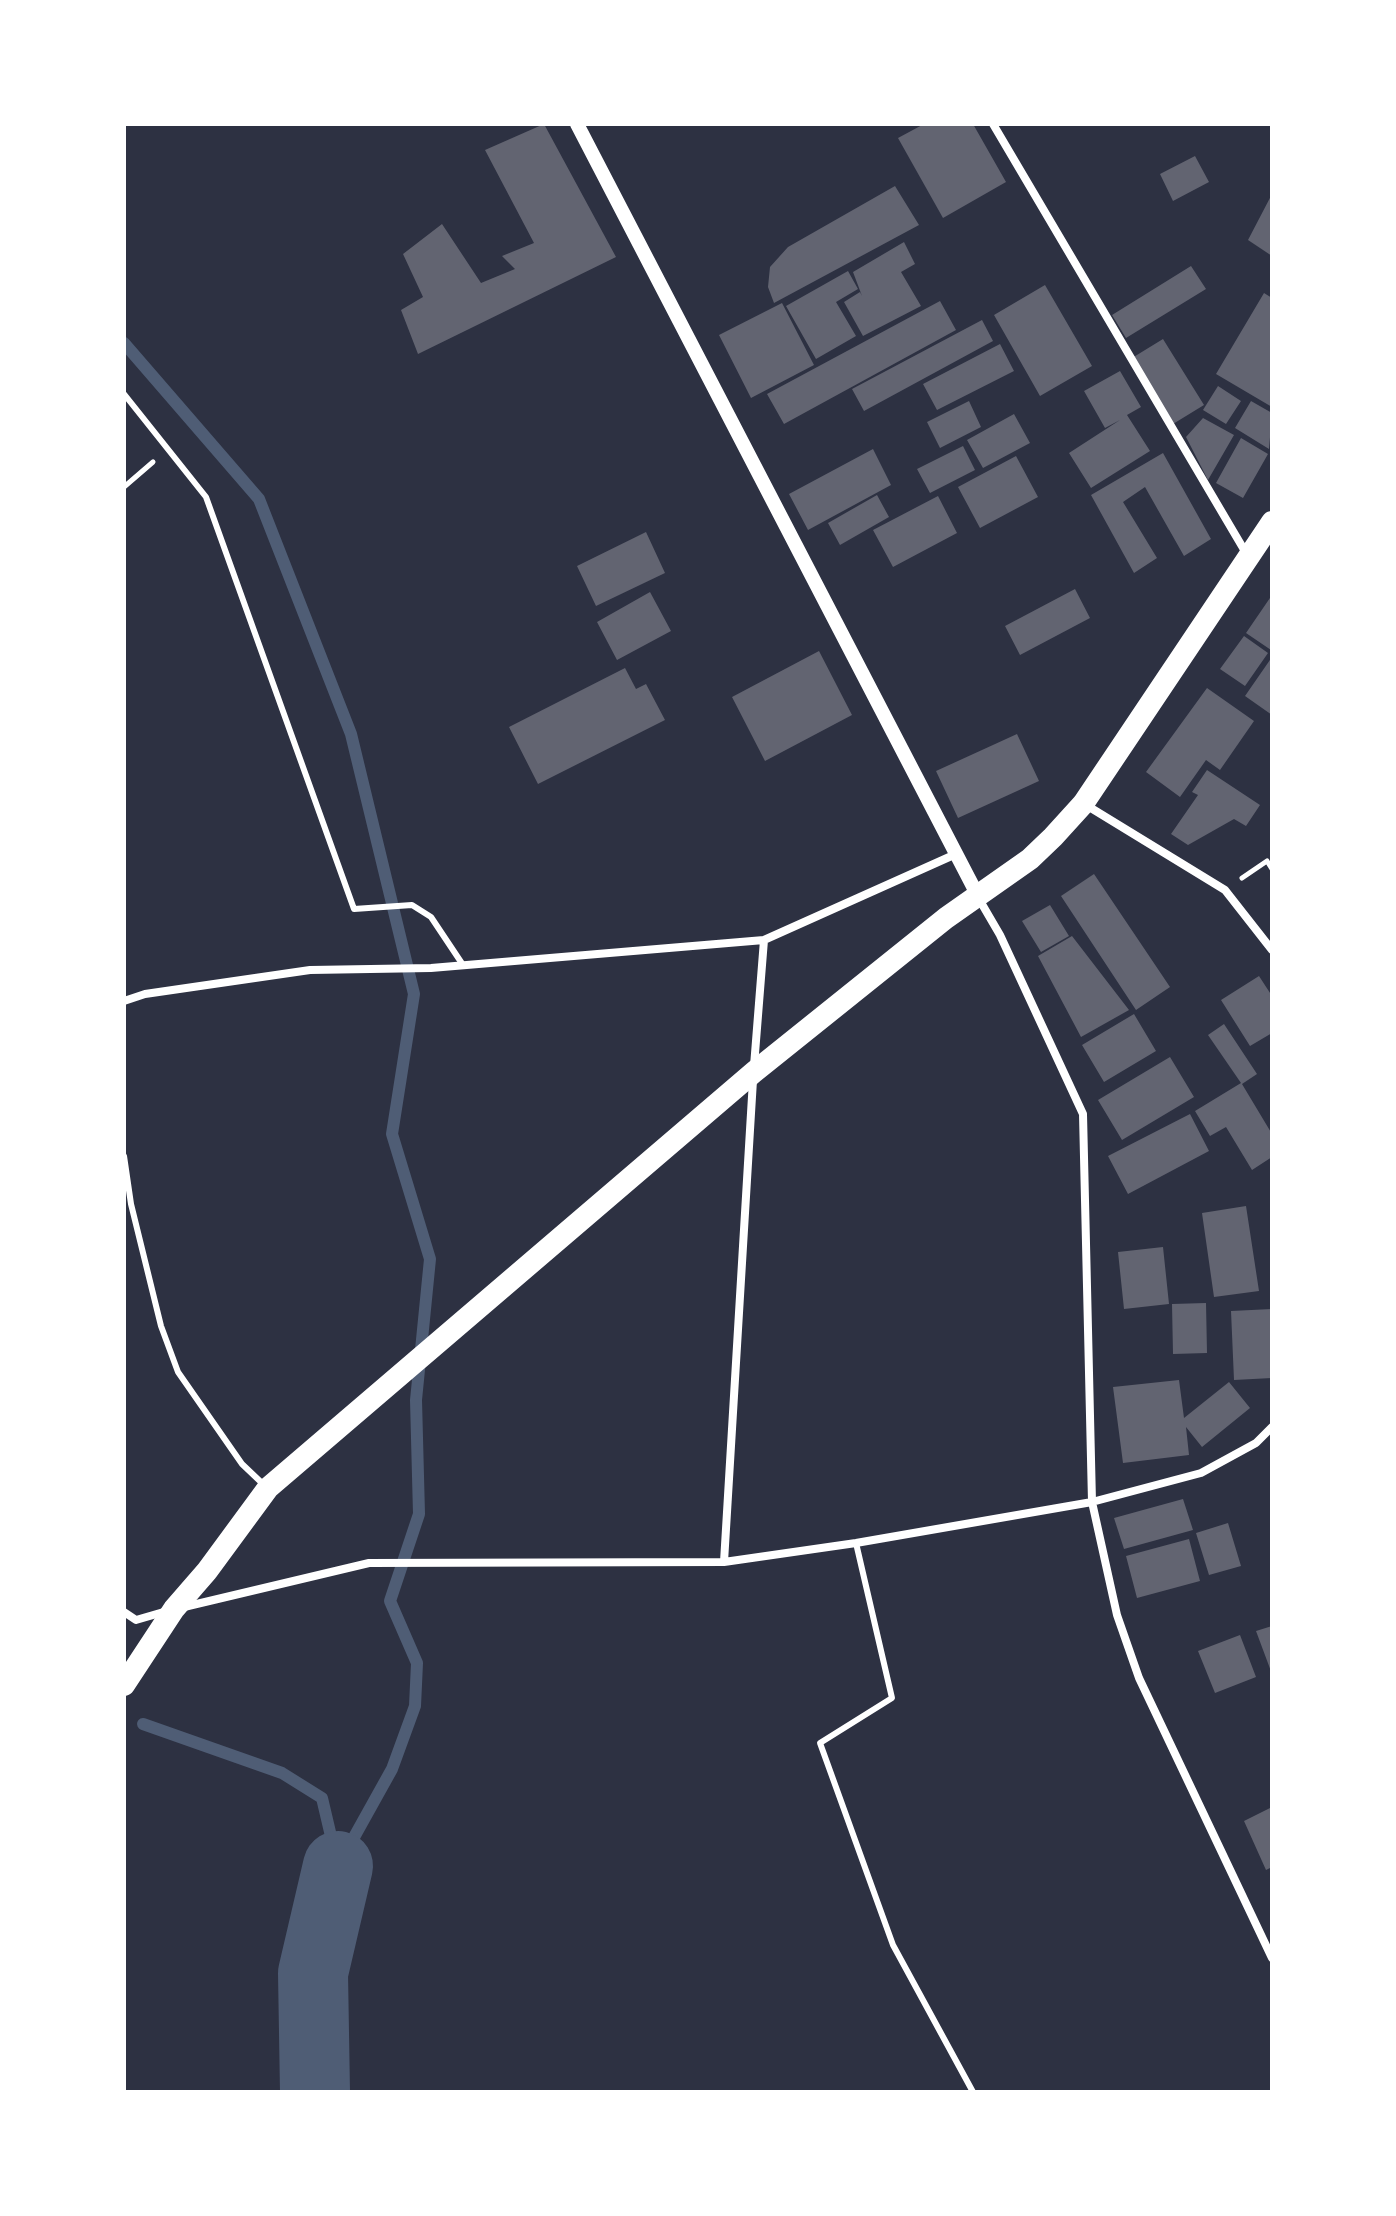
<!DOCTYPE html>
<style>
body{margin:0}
#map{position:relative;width:1396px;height:2216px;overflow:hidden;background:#2d3142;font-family:Overpass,sans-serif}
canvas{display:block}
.frame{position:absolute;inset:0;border:126px solid #fff;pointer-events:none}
</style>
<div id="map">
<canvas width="1396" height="2216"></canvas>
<div class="frame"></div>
</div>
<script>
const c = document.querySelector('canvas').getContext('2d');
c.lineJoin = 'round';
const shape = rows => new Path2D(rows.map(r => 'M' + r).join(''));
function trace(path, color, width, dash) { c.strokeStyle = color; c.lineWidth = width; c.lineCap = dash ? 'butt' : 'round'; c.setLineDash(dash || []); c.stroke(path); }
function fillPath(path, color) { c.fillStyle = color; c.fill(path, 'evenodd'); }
trace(shape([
 [124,343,259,499,351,734,414,994,392,1134,430,1259,416,1400,419,1514,390,1601,417,1663,415,1706,392,1769,338,1866],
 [143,1724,282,1773,322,1798,338,1866]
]), '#4f5d75', 12);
trace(shape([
 [315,2092,313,1973,338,1866]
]), '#4f5d75', 70);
fillPath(shape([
 [544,124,616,257,418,354,401,310,423,297,403,254,442,224,481,283,515,269,502,256,534,243,485,150],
 [924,124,973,124,1006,182,943,218,898,138],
 [1195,156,1209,182,1173,201,1160,174],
 [895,186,919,225,774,303,768,287,770,267,788,247],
 [1272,194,1272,256,1248,240],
 [904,242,915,264,901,272,921,306,863,336,844,302,860,292,862,296,853,272],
 [1191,266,1206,289,1126,338,1112,315],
 [848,271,858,289,836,302,856,336,816,359,786,306],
 [1045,285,1092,366,1040,396,994,315],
 [1264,293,1272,298,1272,407,1216,374],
 [940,301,956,330,784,424,767,394],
 [782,303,814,365,751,398,719,335],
 [982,320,993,341,864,411,852,389],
 [1163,339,1204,405,1173,424,1132,358],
 [1000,344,1014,371,937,410,923,384],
 [1120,371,1141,407,1127,415,1150,451,1091,488,1069,453,1120,420,1105,428,1084,391],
 [1218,386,1241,401,1226,424,1203,410],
 [969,401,981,427,940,448,927,422],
 [1251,401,1272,413,1269,449,1235,428],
 [1014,414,1030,443,983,468,967,440],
 [1203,418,1234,435,1208,480,1186,437],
 [1241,438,1268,454,1243,498,1216,483],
 [963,446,975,470,930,493,917,469],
 [873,449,891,485,808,530,789,494],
 [1163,453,1211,539,1184,556,1145,487,1123,502,1157,558,1134,573,1091,495],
 [1016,456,1038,497,980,528,958,487],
 [877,495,889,517,840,545,828,523],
 [938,496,957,533,893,567,873,530],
 [646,532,665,573,596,606,577,566],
 [1075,589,1090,618,1020,655,1005,626],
 [650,592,671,631,617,660,597,622],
 [1272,595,1272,649,1271,650,1246,633],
 [1244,636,1268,653,1245,686,1220,669],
 [819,651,852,715,765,761,732,697],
 [1272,657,1272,715,1245,696],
 [625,668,636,689,646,684,665,720,538,784,509,727],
 [1207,688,1254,721,1220,770,1206,760,1180,797,1146,772],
 [1017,734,1039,781,958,818,936,771],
 [1207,770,1260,805,1246,826,1234,819,1188,845,1171,834,1198,795,1192,792],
 [1094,874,1170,987,1136,1010,1061,896],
 [1050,905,1069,936,1041,952,1022,921],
 [1072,936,1129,1010,1081,1037,1038,956],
 [1259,976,1272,996,1272,1033,1250,1046,1221,1000],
 [1134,1014,1156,1051,1104,1082,1082,1045],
 [1224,1024,1257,1074,1242,1084,1272,1134,1272,1157,1252,1170,1226,1127,1210,1136,1195,1111,1241,1083,1208,1035],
 [1170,1057,1194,1097,1122,1140,1098,1100],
 [1190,1114,1209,1151,1128,1194,1108,1156],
 [1246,1206,1259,1291,1214,1297,1202,1213],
 [1163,1247,1169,1304,1124,1309,1118,1252],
 [1206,1303,1207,1353,1173,1354,1172,1304],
 [1272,1309,1272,1378,1234,1380,1231,1311],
 [1179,1380,1184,1418,1229,1382,1250,1408,1202,1447,1186,1427,1189,1455,1123,1463,1113,1387],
 [1183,1499,1193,1530,1124,1549,1114,1518],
 [1228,1523,1241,1566,1209,1575,1196,1533],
 [1189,1539,1200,1581,1137,1598,1126,1556],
 [1272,1626,1272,1674,1256,1631],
 [1240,1635,1256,1677,1215,1693,1198,1651],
 [1272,1807,1272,1867,1266,1870,1244,1821]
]), '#626471');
trace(shape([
 [124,487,153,462],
 [1242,878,1267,861,1272,869]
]), '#fff', 5);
trace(shape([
 [124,394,206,497,354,909,412,905,431,917,463,965],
 [124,1156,131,1204,161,1326,178,1372,242,1464,263,1484],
 [856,1543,892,1698,820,1743,893,1945,973,2092]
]), '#fff', 6);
trace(shape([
 [993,124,1246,553],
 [1086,805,1225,890,1272,950],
 [979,899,1000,935,1083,1114,1092,1502,1117,1615,1139,1678,1272,1958],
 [124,1001,145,994,310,970,431,968,764,940,956,854],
 [754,1066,764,940],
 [724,1562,753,1080],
 [184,1607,369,1563,724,1562,856,1543,1092,1502,1201,1473,1256,1443,1272,1427],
 [124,1612,136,1620,167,1611]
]), '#fff', 8);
trace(shape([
 [577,124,978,896]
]), '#fff', 14);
trace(shape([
 [124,1685,174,1609,207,1571,268,1488,754,1072,946,918,1030,859,1053,837,1083,804,1272,522]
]), '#fff', 22);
</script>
